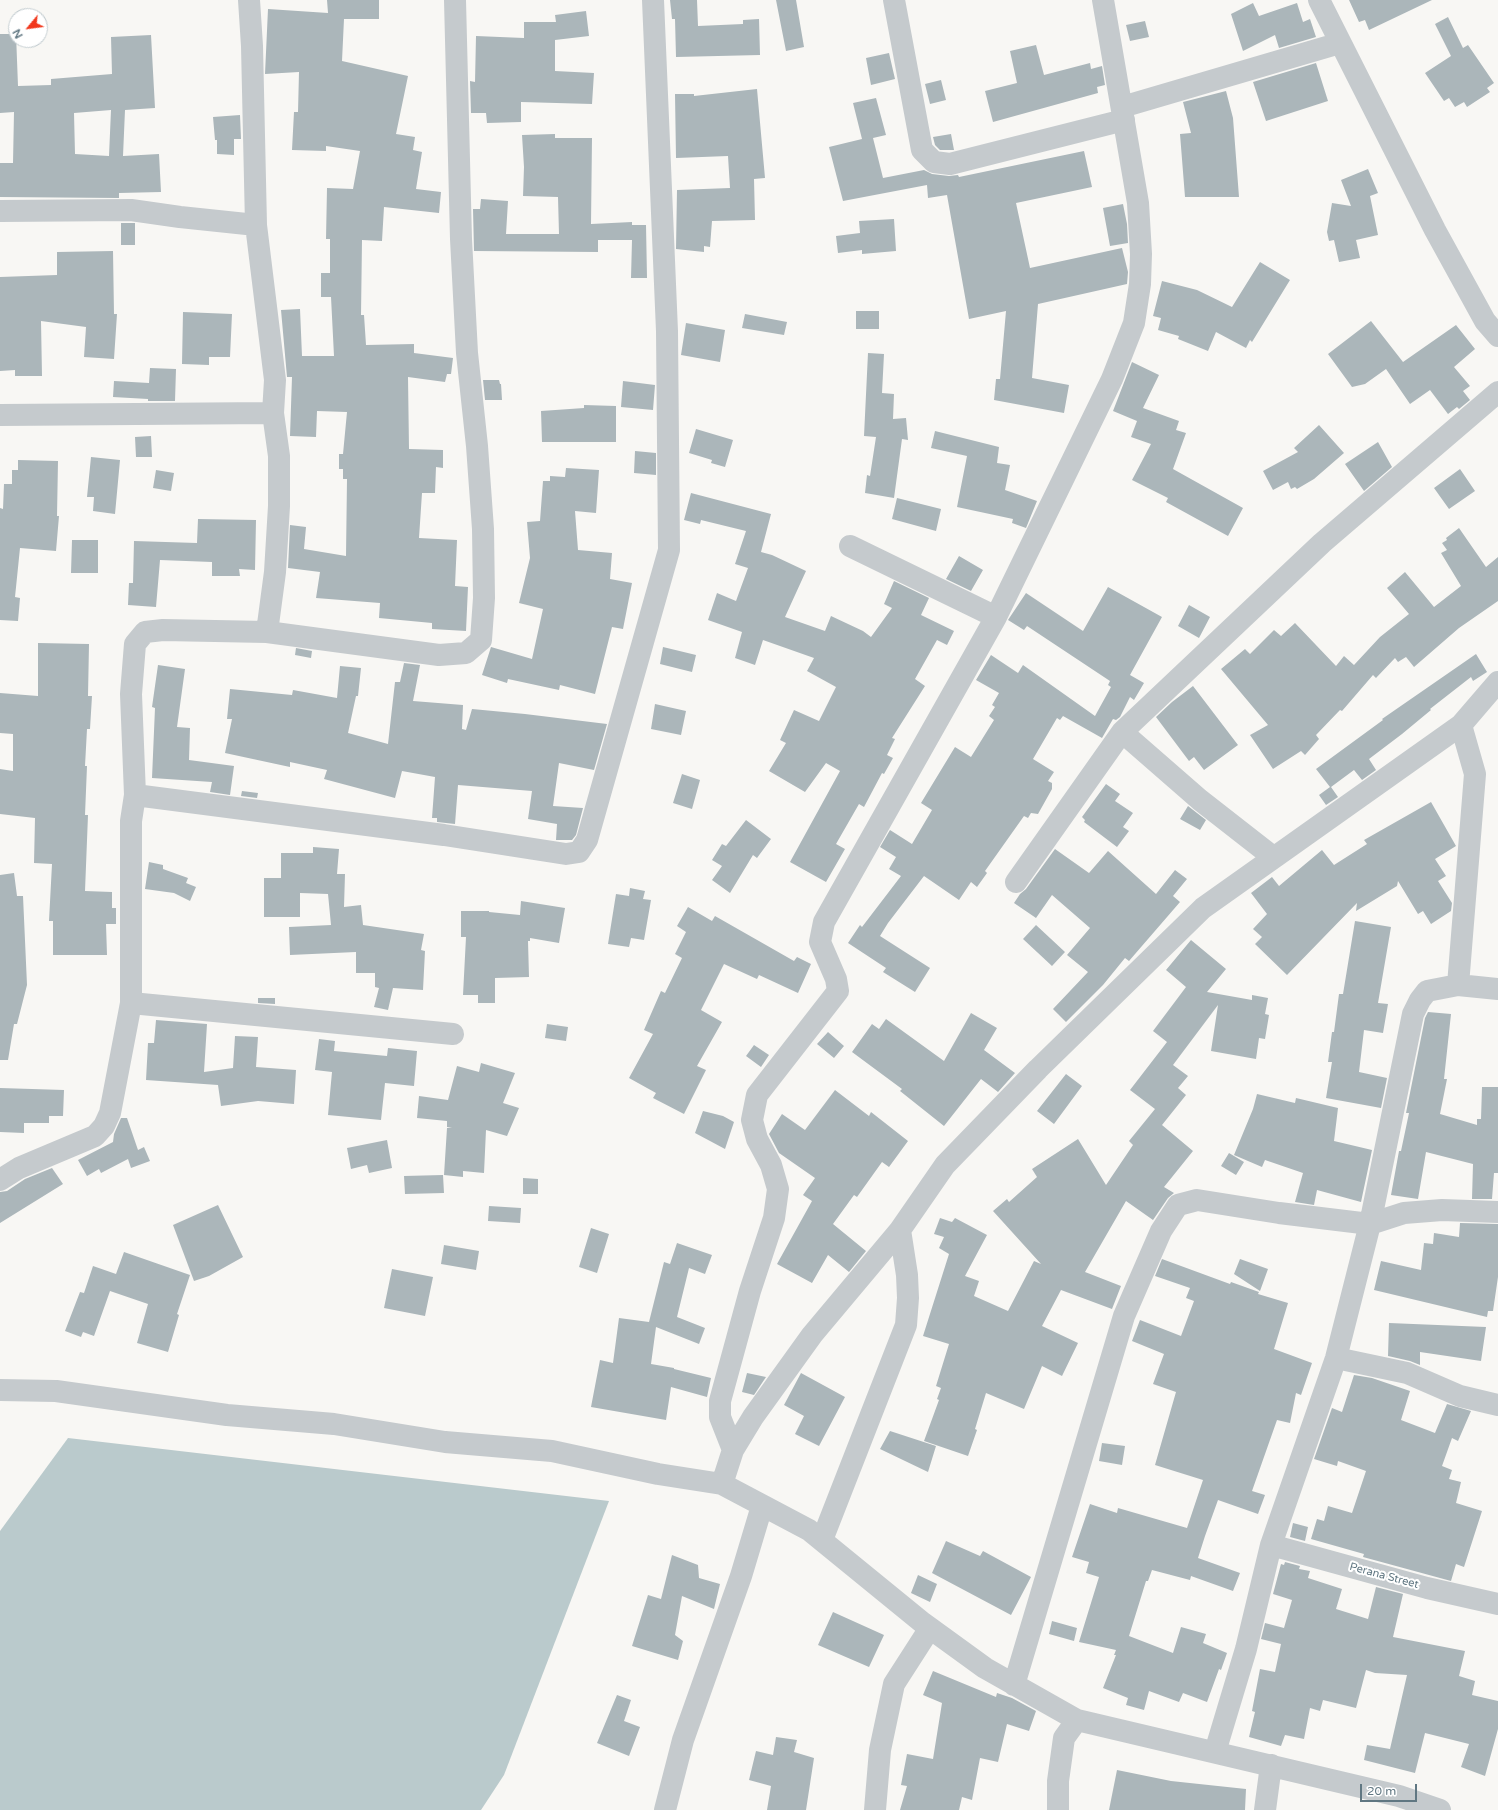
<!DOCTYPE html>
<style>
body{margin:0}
#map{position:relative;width:1498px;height:1810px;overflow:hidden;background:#f8f7f4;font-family:"Varela Round",sans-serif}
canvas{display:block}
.north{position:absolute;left:8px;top:8px;width:40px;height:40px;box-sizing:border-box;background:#fff;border:1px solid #bfc9cd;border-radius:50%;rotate:241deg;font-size:11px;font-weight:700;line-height:16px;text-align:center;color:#607782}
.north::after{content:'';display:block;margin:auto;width:14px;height:18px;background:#f1371c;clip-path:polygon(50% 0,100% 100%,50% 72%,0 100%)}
.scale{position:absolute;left:1360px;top:1784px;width:57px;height:18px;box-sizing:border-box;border:2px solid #607782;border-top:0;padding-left:5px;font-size:12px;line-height:14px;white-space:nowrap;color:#607782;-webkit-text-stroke:3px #fff;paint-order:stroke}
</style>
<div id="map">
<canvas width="1498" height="1810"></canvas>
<div class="north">N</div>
<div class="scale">20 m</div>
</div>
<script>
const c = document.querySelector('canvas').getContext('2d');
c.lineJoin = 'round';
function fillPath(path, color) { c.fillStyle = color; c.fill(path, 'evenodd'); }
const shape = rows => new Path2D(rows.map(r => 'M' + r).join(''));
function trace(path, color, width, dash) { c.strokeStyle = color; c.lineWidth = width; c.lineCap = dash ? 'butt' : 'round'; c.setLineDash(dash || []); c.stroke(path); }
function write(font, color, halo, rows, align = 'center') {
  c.font = font + ' "Varela Round",sans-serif'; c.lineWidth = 4; c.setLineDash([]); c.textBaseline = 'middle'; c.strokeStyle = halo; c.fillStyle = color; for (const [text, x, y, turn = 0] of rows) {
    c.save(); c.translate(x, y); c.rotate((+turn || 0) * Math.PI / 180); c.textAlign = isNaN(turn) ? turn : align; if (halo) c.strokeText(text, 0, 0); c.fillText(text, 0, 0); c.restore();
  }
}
fillPath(shape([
 [68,1438,609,1501,504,1775,481,1810,0,1810,0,1531]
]), '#bacacc');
fillPath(shape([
 [327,0,379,0,379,19,344,19,342,61,408,76,396,134,415,137,413,150,422,152,416,189,441,192,439,213,384,207,382,241,362,240,361,315,364,315,366,345,414,344,414,353,453,358,451,374,447,374,445,382,408,377,409,449,443,450,443,468,436,467,435,493,422,493,419,538,457,540,455,586,468,587,466,631,432,629,432,623,379,618,380,603,316,598,320,572,288,568,290,525,306,527,304,549,346,556,347,479,343,479,343,469,339,469,339,454,343,454,347,412,317,411,316,437,290,436,292,377,287,377,281,310,300,309,302,356,334,356,331,297,321,297,321,273,330,273,330,239,326,239,327,188,353,189,360,151,326,146,326,151,292,150,294,112,298,112,299,72,265,74,268,9,328,13],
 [670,0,697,0,698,26,743,24,743,20,759,19,760,55,676,57,675,19,672,19],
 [776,0,796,0,804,47,786,51],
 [1349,0,1432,0,1369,30,1365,20,1359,22],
 [1253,3,1259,16,1297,3,1303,22,1310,19,1316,37,1279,48,1275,35,1243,51,1231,14],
 [586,11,589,36,555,40,555,71,594,73,592,104,521,102,521,122,487,123,486,113,471,113,470,81,475,82,476,36,524,38,524,22,556,22,555,15],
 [1448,17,1463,48,1468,45,1494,83,1487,88,1490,92,1467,107,1464,102,1455,107,1449,98,1444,101,1425,73,1451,56,1435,24],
 [1145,21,1149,37,1130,41,1126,25],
 [0,34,16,34,18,86,51,85,51,79,112,74,111,37,151,35,155,108,125,110,123,156,159,154,161,192,119,193,119,198,0,197,0,163,13,163,14,112,0,113],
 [111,110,109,156,75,154,74,113],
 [1036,45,1044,75,1090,63,1091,69,1102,66,1105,85,1097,87,1098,93,993,122,985,91,1017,83,1010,51],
 [889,53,895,79,871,85,866,58],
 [1316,63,1328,101,1266,121,1253,82],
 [941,80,946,100,930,104,925,84],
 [757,89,765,178,754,179,755,220,712,221,710,247,704,246,704,252,676,249,677,190,730,188,728,156,676,158,675,94,694,94,694,96],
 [1226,91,1233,118,1239,197,1185,197,1180,134,1191,133,1183,102],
 [876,98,886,135,873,138,883,178,924,170,932,174,949,176,958,175,959,177,1084,151,1092,187,1016,203,1030,268,1122,248,1128,272,1127,284,1038,304,1032,378,1069,385,1064,413,994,400,996,379,1000,379,1006,311,969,319,947,195,928,198,927,185,843,201,829,147,862,139,853,103],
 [240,115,241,139,234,139,234,155,217,154,217,140,215,140,213,117],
 [555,134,555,138,592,138,591,224,632,222,632,225,646,225,647,278,631,278,632,240,598,240,598,252,474,251,473,209,480,209,481,199,508,201,506,234,559,234,558,197,523,196,524,167,522,135],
 [951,134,954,150,940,150,935,145,933,137],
 [1368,169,1378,193,1370,196,1378,235,1356,240,1360,258,1339,262,1334,240,1329,241,1327,232,1332,203,1351,206,1341,180],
 [1123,204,1127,224,1128,243,1110,246,1103,208],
 [894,219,896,251,862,254,862,250,838,253,836,236,860,233,859,221],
 [121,223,135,223,135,245,121,245],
 [113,251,114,314,117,314,114,359,84,357,86,327,41,321,42,376,15,376,15,370,0,371,0,277,57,275,57,252],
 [1260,262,1290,280,1252,342,1250,340,1246,348,1216,332,1208,351,1178,339,1179,336,1158,330,1161,318,1153,316,1162,281,1197,290,1232,307],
 [856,311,879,311,879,329,856,329],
 [183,312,232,314,230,357,209,357,209,365,182,364],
 [745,314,787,322,784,335,742,328],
 [1371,321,1403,362,1456,325,1475,349,1454,367,1470,386,1463,391,1470,400,1459,409,1457,407,1448,414,1430,390,1410,404,1386,369,1365,384,1352,387,1328,354],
 [686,323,725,330,720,362,681,355],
 [868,353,884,354,882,393,894,394,893,419,906,418,908,440,902,439,894,498,865,493,867,475,870,476,876,437,864,436],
 [1132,362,1159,375,1143,408,1179,421,1176,430,1186,433,1173,469,1243,508,1228,536,1166,502,1168,498,1132,480,1151,444,1131,437,1137,421,1113,411],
 [150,368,176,369,175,401,148,401,148,399,113,397,114,381,149,383],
 [483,380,499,380,500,384,501,384,502,400,485,400],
 [623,381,655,385,653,410,621,407],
 [584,405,616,406,616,442,542,442,541,411,584,408],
 [1319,425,1344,453,1314,479,1297,489,1295,487,1291,489,1288,482,1273,490,1263,471,1298,452,1294,448],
 [696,429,733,440,725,467,711,463,712,460,689,453],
 [935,431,999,447,997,463,1010,465,1005,490,1037,501,1026,528,1012,523,1013,519,957,507,967,456,931,448],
 [151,436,152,457,136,457,135,437],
 [1378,442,1392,467,1364,491,1345,464],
 [635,451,656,453,656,475,634,473],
 [91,457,120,460,115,514,93,511,94,497,87,497],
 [18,460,58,461,57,516,59,516,56,551,20,548,15,597,20,598,18,621,0,620,0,508,3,509,4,484,12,484,12,470,18,470],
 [566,468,599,470,596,513,575,511,578,550,612,553,610,579,632,583,623,629,612,627,595,694,560,685,559,690,508,679,507,683,482,675,491,647,532,659,543,609,519,603,530,558,527,522,540,521,543,481,550,481,550,476,565,477],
 [1460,469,1475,491,1449,509,1434,488],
 [156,470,174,473,171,491,153,488],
 [691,493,771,514,761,552,772,555,806,571,785,617,825,631,831,616,863,631,871,637,892,608,884,604,894,581,929,598,921,615,954,631,947,645,937,640,915,679,925,686,892,738,895,739,887,755,893,758,884,774,882,773,864,807,859,804,836,844,845,849,826,882,790,862,840,771,826,763,805,792,769,771,786,743,780,740,794,710,819,721,836,687,807,671,814,658,763,640,755,665,735,658,742,632,708,620,717,593,736,601,748,568,735,564,746,531,701,520,700,524,684,520],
 [897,498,941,509,936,531,892,519],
 [198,519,256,520,255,570,239,569,240,576,212,576,212,562,160,560,156,607,128,605,129,583,133,583,134,541,197,543],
 [1459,528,1486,567,1498,557,1498,601,1459,628,1414,667,1406,657,1398,662,1395,658,1376,678,1373,675,1342,711,1340,710,1316,735,1319,739,1305,755,1301,751,1273,769,1250,735,1268,725,1221,669,1245,649,1250,654,1274,630,1281,636,1295,623,1336,666,1344,656,1354,665,1380,637,1409,614,1387,588,1405,572,1434,607,1461,586,1441,553,1447,550,1442,543,1447,540,1446,538],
 [72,540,98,540,98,573,71,573],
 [959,556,983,570,971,591,946,579],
 [1108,587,1162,617,1130,675,1144,683,1134,700,1130,697,1120,717,1116,720,1113,719,1102,738,1063,716,1060,720,1057,718,1033,759,1054,772,1048,781,1052,783,1052,789,1038,814,1031,813,1028,818,1024,816,985,871,987,873,977,887,971,882,959,900,924,876,888,923,880,936,930,968,915,992,883,972,886,968,848,943,860,925,862,927,901,876,889,869,896,857,880,847,890,830,912,844,932,810,921,803,955,747,971,757,994,720,989,716,995,707,992,705,999,693,976,680,991,655,1018,673,1023,665,1095,716,1111,687,1108,685,1110,681,1027,626,1024,630,1008,620,1026,593,1083,631],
 [1189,605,1210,617,1199,638,1178,626],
 [38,643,89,644,88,696,92,696,90,729,87,729,85,766,87,766,85,815,88,815,85,891,112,892,112,908,116,908,116,924,106,924,107,955,53,955,53,921,49,921,52,864,34,863,35,818,0,814,0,769,13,771,13,734,0,733,0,693,38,696],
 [663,647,696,655,692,672,660,664],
 [296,648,312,651,311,658,295,655],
 [1476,654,1487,672,1473,681,1471,677,1430,709,1431,710,1402,734,1369,759,1376,770,1362,780,1354,770,1331,787,1338,797,1326,805,1319,795,1330,787,1316,769,1383,720,1382,719],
 [404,663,420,665,413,701,463,705,462,729,466,730,472,709,525,714,607,724,594,770,559,763,553,806,583,808,576,835,572,840,556,840,557,824,528,819,532,791,458,785,455,824,437,822,437,818,432,818,435,777,402,771,395,798,324,779,327,770,290,762,290,767,225,753,232,719,227,719,230,689,292,695,293,690,337,698,340,666,361,668,358,696,356,696,348,733,388,744,395,682,400,682],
 [158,665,185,669,177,727,190,728,189,760,234,766,230,795,210,792,212,782,152,778,155,708,152,707],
 [1193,686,1238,745,1204,770,1194,757,1189,761,1156,717,1172,702],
 [655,704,686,711,681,735,651,729],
 [682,774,700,780,692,809,673,803],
 [1106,784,1120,794,1115,801,1133,813,1123,827,1129,831,1117,847,1084,822,1085,820,1082,817],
 [242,791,258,793,257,798,241,796],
 [1431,802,1456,846,1435,859,1446,876,1438,881,1452,903,1451,911,1431,924,1423,911,1418,914,1398,881,1397,886,1356,911,1357,903,1287,975,1255,944,1262,937,1253,929,1267,914,1251,893,1272,877,1279,886,1322,850,1334,865,1367,844,1364,840],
 [1188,806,1206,820,1200,830,1180,819],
 [746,820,771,839,757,858,753,855,730,893,712,880,722,866,712,860,722,844,726,846],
 [313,847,339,849,337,874,345,874,344,907,361,905,363,925,424,934,421,950,425,951,423,990,393,988,388,1010,374,1007,379,988,375,987,375,973,356,973,356,952,290,955,289,927,331,925,328,894,300,893,300,917,264,917,264,878,281,878,281,853,313,853],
 [1055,849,1089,873,1108,851,1156,894,1175,870,1187,879,1173,896,1180,902,1129,961,1125,958,1103,985,1066,1022,1053,1009,1088,972,1067,955,1090,928,1052,895,1036,918,1014,903,1020,894,1026,889],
 [149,862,163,865,163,869,188,878,186,883,196,887,190,901,174,893,145,889],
 [14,873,17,896,23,896,27,985,17,1024,14,1024,8,1060,0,1060,0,875],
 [630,888,645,891,643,899,651,900,644,940,631,938,629,947,608,944,616,894,629,896],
 [521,901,565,908,559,943,530,938,530,941,528,941,529,977,495,978,495,1003,478,1003,478,995,463,995,466,937,461,937,461,911,489,911,489,912,520,915],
 [688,907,712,921,715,916,794,961,797,957,811,964,798,993,759,975,757,979,724,964,701,1010,722,1022,697,1066,706,1070,684,1114,653,1098,656,1093,629,1078,653,1034,644,1030,661,991,665,993,682,958,675,954,686,932,677,926],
 [1355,921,1391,927,1378,1003,1388,1004,1383,1033,1364,1030,1359,1072,1387,1078,1381,1108,1326,1098,1332,1062,1328,1062,1332,1032,1334,1032,1339,994,1343,994],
 [1036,925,1065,952,1052,966,1023,939],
 [1191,940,1226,969,1207,992,1252,1000,1252,995,1268,998,1265,1014,1269,1015,1265,1039,1259,1038,1256,1059,1211,1051,1218,1005,1173,1065,1188,1076,1178,1088,1186,1095,1162,1125,1193,1151,1164,1187,1174,1193,1168,1198,1153,1220,1126,1201,1085,1272,1121,1286,1112,1309,1061,1290,1042,1326,1078,1343,1062,1376,1042,1366,1024,1409,986,1393,975,1429,977,1430,968,1456,924,1441,939,1400,937,1399,941,1388,936,1386,949,1344,923,1336,949,1254,939,1248,944,1237,934,1234,940,1218,952,1222,955,1218,987,1235,965,1276,979,1281,974,1296,1008,1311,1034,1261,1041,1264,993,1211,1007,1199,1009,1202,1037,1177,1032,1169,1078,1139,1106,1185,1133,1145,1129,1141,1155,1109,1130,1090,1167,1042,1153,1031,1186,987,1166,970],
 [258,998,275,998,275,1004,258,1003],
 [1428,1012,1451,1014,1444,1079,1447,1079,1440,1114,1477,1125,1477,1119,1481,1119,1482,1087,1498,1087,1498,1173,1494,1173,1492,1199,1472,1199,1473,1164,1426,1152,1418,1199,1391,1195,1399,1151,1401,1151,1409,1113,1406,1113,1425,1018],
 [971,1013,997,1028,984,1050,1015,1073,998,1092,981,1079,944,1126,900,1091,902,1089,852,1052,872,1024,879,1029,886,1019,944,1061],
 [156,1020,207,1024,204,1072,233,1068,235,1036,258,1037,256,1067,296,1070,294,1104,258,1101,221,1106,218,1085,146,1080,148,1043,154,1043],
 [547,1024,568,1027,566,1041,545,1038],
 [828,1032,844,1046,834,1058,817,1044],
 [319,1039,335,1041,334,1051,387,1056,388,1048,417,1051,414,1086,385,1083,381,1120,328,1115,332,1072,315,1070],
 [754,1045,769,1055,761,1067,746,1056],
 [481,1063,515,1073,503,1103,519,1108,507,1136,486,1130,484,1173,463,1171,463,1177,444,1175,447,1128,452,1127,447,1127,447,1121,417,1118,419,1096,448,1100,457,1066,479,1072],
 [1066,1074,1082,1086,1054,1124,1037,1111],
 [0,1088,64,1090,63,1116,49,1116,49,1123,24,1123,24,1133,0,1132],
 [835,1090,869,1116,871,1112,908,1141,889,1167,882,1162,857,1197,854,1195,833,1224,866,1251,849,1272,828,1255,812,1283,777,1264,812,1201,803,1195,815,1178,779,1153,769,1134,782,1114,805,1130],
 [1257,1094,1295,1103,1296,1098,1338,1108,1334,1141,1372,1150,1361,1202,1317,1190,1314,1205,1295,1202,1303,1173,1265,1160,1262,1167,1234,1155,1253,1109],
 [703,1111,723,1116,734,1122,725,1149,695,1133],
 [121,1118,127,1118,138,1150,144,1147,150,1161,131,1168,128,1159,101,1173,99,1169,87,1176,78,1160,113,1142,114,1134],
 [387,1140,392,1168,369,1173,367,1165,351,1169,347,1148],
 [1229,1153,1244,1162,1236,1175,1221,1166],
 [52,1168,63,1184,0,1223,0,1192,7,1191,25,1179],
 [443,1175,444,1193,405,1194,404,1176],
 [523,1178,538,1179,538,1194,523,1194],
 [218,1205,243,1257,209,1276,194,1281,173,1225],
 [489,1206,521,1208,520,1223,488,1221],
 [1460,1223,1498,1224,1498,1277,1493,1311,1488,1311,1487,1317,1374,1290,1381,1261,1421,1270,1424,1243,1433,1244,1434,1233,1459,1237],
 [591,1228,609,1234,597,1273,579,1267],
 [677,1243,712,1255,705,1274,689,1268,677,1317,705,1328,699,1344,656,1327,651,1364,674,1368,674,1369,711,1378,707,1397,671,1387,666,1420,591,1407,600,1360,613,1363,619,1318,649,1322,664,1262,670,1264],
 [444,1245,479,1251,476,1270,441,1264],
 [124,1252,190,1275,177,1314,179,1315,168,1352,137,1343,148,1304,110,1291,94,1336,83,1332,81,1337,65,1331,80,1292,84,1293,93,1266,116,1274],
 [1162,1259,1230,1284,1231,1282,1259,1292,1258,1294,1288,1303,1274,1349,1312,1363,1301,1395,1296,1393,1290,1423,1277,1420,1252,1491,1265,1495,1258,1514,1218,1500,1205,1536,1198,1558,1240,1573,1233,1591,1191,1576,1190,1580,1152,1570,1148,1581,1146,1581,1129,1636,1173,1653,1181,1627,1206,1634,1203,1643,1227,1653,1221,1670,1219,1669,1207,1702,1183,1693,1179,1702,1149,1691,1144,1710,1126,1705,1128,1698,1103,1688,1116,1655,1114,1655,1116,1650,1079,1642,1099,1577,1086,1573,1089,1562,1072,1557,1090,1504,1117,1513,1118,1508,1187,1528,1203,1480,1155,1465,1176,1392,1153,1384,1164,1354,1132,1341,1140,1320,1181,1336,1194,1301,1186,1298,1190,1288,1155,1276],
 [1240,1259,1268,1269,1260,1291,1234,1274],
 [392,1269,433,1277,425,1316,384,1308],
 [1389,1323,1486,1327,1481,1361,1420,1352,1420,1365,1410,1361,1388,1356],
 [747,1373,766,1377,754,1395,742,1392],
 [801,1373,845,1397,819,1446,795,1434,804,1416,784,1405],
 [1354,1375,1372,1378,1410,1391,1401,1420,1435,1433,1447,1404,1471,1411,1458,1441,1452,1438,1442,1466,1452,1470,1449,1479,1461,1482,1456,1503,1482,1511,1464,1567,1456,1564,1451,1581,1363,1557,1364,1554,1311,1539,1317,1519,1324,1521,1328,1506,1352,1513,1366,1471,1338,1461,1337,1466,1314,1459,1332,1408,1342,1412],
 [890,1431,936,1446,928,1472,880,1449],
 [1102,1443,1125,1446,1122,1465,1099,1461],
 [1293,1523,1308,1527,1305,1541,1290,1537],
 [946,1541,980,1556,983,1551,1031,1577,1011,1615,932,1573],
 [672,1555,698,1565,699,1578,720,1584,714,1609,682,1596,675,1635,683,1641,678,1660,632,1646,648,1595,661,1599],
 [1285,1562,1300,1566,1299,1569,1310,1571,1308,1578,1342,1589,1336,1609,1368,1619,1376,1587,1403,1594,1393,1637,1465,1651,1459,1676,1475,1681,1472,1695,1498,1701,1498,1729,1485,1776,1461,1767,1469,1744,1425,1733,1415,1773,1364,1760,1367,1745,1390,1749,1407,1675,1375,1673,1366,1670,1356,1708,1323,1700,1320,1711,1310,1708,1304,1739,1285,1735,1281,1746,1249,1737,1255,1712,1252,1711,1260,1669,1275,1672,1281,1644,1261,1639,1265,1623,1284,1628,1292,1600,1273,1594,1281,1564,1284,1565],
 [918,1575,937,1584,930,1602,911,1593],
 [833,1612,884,1635,869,1667,818,1645],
 [1052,1621,1077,1628,1074,1641,1049,1634],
 [933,1671,996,1697,997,1693,1012,1698,1036,1711,1029,1731,1007,1724,998,1762,980,1758,972,1800,962,1797,959,1810,900,1810,907,1786,901,1785,907,1754,933,1759,942,1703,923,1695],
 [617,1695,631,1700,624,1721,640,1727,629,1756,597,1743],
 [776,1737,797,1740,794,1752,814,1758,806,1810,767,1810,771,1786,749,1780,756,1751,773,1755],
 [1117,1770,1171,1781,1246,1789,1245,1810,1109,1810]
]), '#abb6ba');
trace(shape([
 [249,0,252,46,256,225,275,380,273,413,279,456,279,506,275,572,267,632],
 [894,0,922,150,934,162,950,164,1124,120],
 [1319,0,1435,230,1485,321,1498,336],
 [1122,107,1340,43],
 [0,211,131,210,180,217,256,225],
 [0,415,273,413],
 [850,546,996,617],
 [1122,732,1200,800,1273,857],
 [135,795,444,835,566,854,579,852,587,840,669,550,667,331,653,0],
 [1016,882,1122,732,1322,543,1498,392],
 [1458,985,1475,774,1461,725],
 [131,1003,453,1034],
 [0,1180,19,1168,95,1136,104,1126,110,1113,131,1003,131,821,135,795,131,694,135,644,145,632,163,630,267,632,439,655,466,653,481,640,484,598,483,529,477,446,467,353,461,239,455,0],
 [1336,1358,1407,1373,1460,1396,1498,1405],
 [0,1390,56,1391,227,1415,334,1424,445,1442,552,1451,658,1474,722,1484,809,1530,923,1623,985,1668,1077,1720,1399,1796,1440,1810],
 [733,1450,720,1417,720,1401,750,1291,774,1218,778,1189,771,1165,757,1139,752,1120,757,1095,838,991,836,979,820,942,824,922,996,617,1112,379,1134,323,1140,284,1141,254,1138,203,1103,0],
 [722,1484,733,1450,753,1417,812,1335,900,1230,945,1165,1038,1069,1203,908,1461,725,1498,682],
 [822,1540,906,1325,908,1298,907,1275,900,1230],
 [1271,1545,1427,1588,1498,1604],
 [1014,1685,1124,1316,1161,1231,1178,1205,1197,1200,1279,1213,1370,1224,1404,1213,1442,1210,1498,1212],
 [1215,1752,1246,1649,1271,1545,1336,1358,1370,1224,1413,1014,1420,1000,1427,991,1458,985,1498,989],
 [665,1810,683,1740,741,1576,762,1506],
 [875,1810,880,1750,894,1684,930,1628],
 [1058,1810,1058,1781,1064,1738,1077,1720],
 [1265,1810,1271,1765]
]), '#c5cacd', 22);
write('11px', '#607782', '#fff', [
 ["Perana Street",1384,1576,15]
]);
</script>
